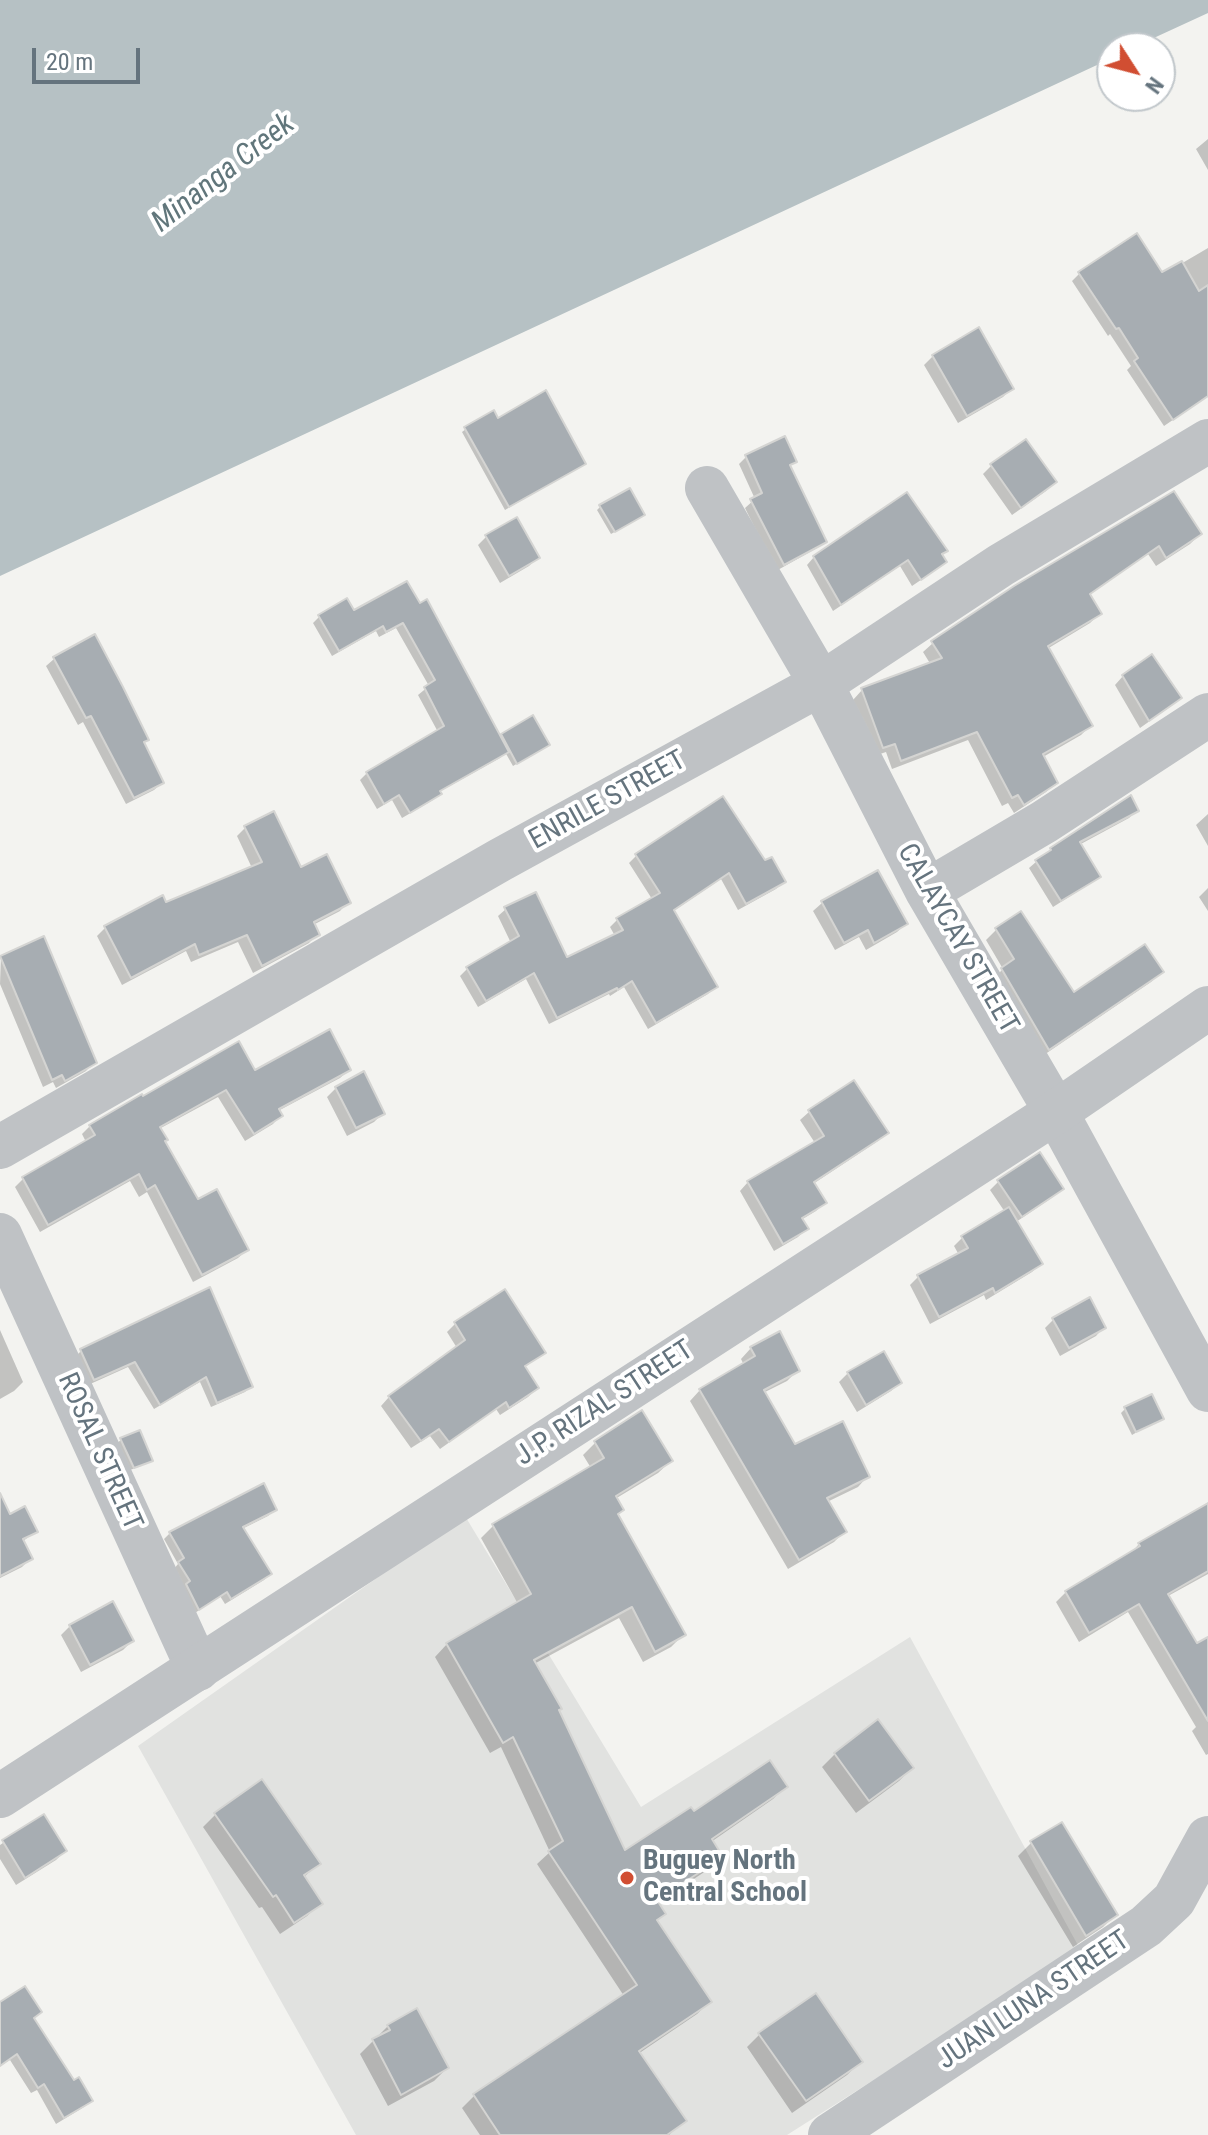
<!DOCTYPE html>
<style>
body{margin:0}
#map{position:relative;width:1208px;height:2135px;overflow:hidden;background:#f3f3f0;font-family:"Roboto Condensed",sans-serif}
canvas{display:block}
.north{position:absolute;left:1096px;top:32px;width:80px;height:80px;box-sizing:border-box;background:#fff;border:2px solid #c1c7cb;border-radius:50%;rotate:126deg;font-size:22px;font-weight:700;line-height:32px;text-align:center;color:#65747e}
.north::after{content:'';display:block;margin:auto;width:28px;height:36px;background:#d14e32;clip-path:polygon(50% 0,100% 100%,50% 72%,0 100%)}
.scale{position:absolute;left:32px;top:48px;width:108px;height:36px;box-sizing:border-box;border:4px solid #65747e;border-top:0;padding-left:10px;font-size:24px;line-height:28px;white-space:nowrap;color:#65747e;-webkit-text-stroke:6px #fff;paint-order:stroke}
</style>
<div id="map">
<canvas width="1208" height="2135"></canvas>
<div class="north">N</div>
<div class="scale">20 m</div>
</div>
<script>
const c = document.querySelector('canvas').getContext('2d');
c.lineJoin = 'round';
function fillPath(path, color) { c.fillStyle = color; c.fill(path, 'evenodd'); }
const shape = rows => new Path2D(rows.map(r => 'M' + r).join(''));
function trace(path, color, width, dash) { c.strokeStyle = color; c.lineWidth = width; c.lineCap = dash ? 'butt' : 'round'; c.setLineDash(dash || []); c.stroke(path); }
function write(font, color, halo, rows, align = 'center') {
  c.font = font + ' "Roboto Condensed",sans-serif'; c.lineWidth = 8; c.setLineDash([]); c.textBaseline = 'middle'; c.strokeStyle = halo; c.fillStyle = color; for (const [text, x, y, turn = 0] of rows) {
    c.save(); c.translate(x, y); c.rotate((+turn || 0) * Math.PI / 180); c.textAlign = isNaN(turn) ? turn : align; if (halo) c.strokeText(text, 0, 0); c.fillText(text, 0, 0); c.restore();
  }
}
fillPath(shape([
 [465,1516,641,1807,910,1637,1080,1949,787,2135,356,2135,138,1746]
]), '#e1e2e0');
fillPath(shape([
 [0,0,1208,0,1208,13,1132,48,1112,48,1112,58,0,576]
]), '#b6c1c4');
fillPath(shape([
 [1208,139,1208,170,1196,149],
 [1208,248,1208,396,1164,426,1127,370,1131,366,1110,334,1108,336,1072,281,1079,274,1162,275],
 [933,356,1012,388,1003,397,958,423,924,365],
 [498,421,583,464,505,510,462,432,466,429],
 [746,457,794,462,789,467,824,541,817,548,776,571,745,508,755,499,739,464],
 [991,466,1054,482,1046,491,1012,515,983,474],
 [1173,493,1200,534,1190,544,1156,566,1148,554,1089,595,1099,614,1090,623,1047,649,1090,726,1081,735,1043,757,1056,782,1046,792,1014,813,1008,803,1002,806,968,740,892,769,886,752,874,756,853,700,862,690,931,665,923,652,933,643],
 [600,507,639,518,611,534,597,510],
 [487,536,537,558,529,566,500,583,478,545],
 [940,555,937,569,912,586,900,566,833,611,807,565,814,557],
 [406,584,499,738,532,718,548,745,513,766,505,752,500,758,439,792,433,800,402,818,392,800,377,809,360,780,367,773,438,732,418,695,429,686,396,628,379,637,376,631,332,656,313,623,319,617,353,613],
 [94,637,162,783,154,790,126,804,83,722,78,725,46,666,54,659],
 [1123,676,1179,697,1171,706,1140,728,1115,685],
 [1136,811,1129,818,1079,845,1098,876,1091,883,1053,907,1029,868,1051,849],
 [1208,814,1208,846,1196,825],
 [245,828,300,870,348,902,340,911,313,925,317,934,309,943,253,973,238,942,191,962,186,951,122,985,97,936,105,928,252,868,237,836],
 [636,856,765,863,783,882,776,889,738,910,721,879,672,912,715,986,708,994,648,1029,624,987,610,996,609,994,549,1024,526,979,478,1007,460,976,467,969,511,943,498,916,506,909,566,960,615,936,610,927,617,920,652,899,629,863],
 [878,872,906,924,897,932,866,950,859,937,835,950,813,911,822,903],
 [1208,888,1208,911,1199,897],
 [996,930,1074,995,1162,972,1151,982,1038,1059,992,980,1003,969,986,940],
 [1,956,94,1062,86,1071,56,1088,53,1082,43,1087,0,984],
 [349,1070,340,1078,278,1111,281,1115,273,1124,245,1141,218,1097,159,1129,163,1142,198,1202,247,1250,238,1258,193,1282,147,1192,139,1197,130,1181,40,1232,15,1187,23,1179,86,1142,82,1134,90,1126,255,1072],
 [853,1083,886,1133,878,1141,813,1184,824,1203,816,1211,801,1220,806,1229,798,1237,774,1251,740,1191,748,1182,815,1143,800,1120,809,1112],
 [336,1088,383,1113,374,1122,347,1136,327,1097],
 [999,1181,1062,1189,1053,1197,1016,1222,1041,1264,1032,1272,986,1300,984,1295,930,1324,910,1285,918,1277,959,1255,954,1246,962,1238,1005,1212,990,1190],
 [209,1290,251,1386,245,1392,211,1407,200,1382,154,1409,128,1367,88,1385,75,1357,81,1351],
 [1053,1320,1104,1327,1096,1336,1060,1356,1045,1328],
 [455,1324,543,1353,524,1368,537,1388,528,1397,500,1415,496,1409,440,1449,430,1436,411,1448,381,1406,389,1397,457,1348,447,1332],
 [0,1330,23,1382,14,1391,0,1399],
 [751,1348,798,1370,787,1381,763,1393,795,1447,868,1476,858,1487,827,1502,844,1532,834,1542,788,1569,690,1401,700,1390,744,1365,741,1359],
 [848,1373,900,1383,891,1391,857,1412,839,1382],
 [1125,1409,1161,1418,1132,1435,1121,1413],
 [121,1440,150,1460,146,1464,130,1470,117,1443],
 [595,1443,671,1461,658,1473,615,1499,616,1514,683,1635,671,1647,643,1662,619,1618,534,1664,625,1853,693,1814,785,1787,773,1799,711,1842,721,1857,709,1869,657,1903,664,1914,656,1922,709,2002,697,2014,638,2054,684,2120,669,2135,480,2135,462,2108,474,2096,624,1996,537,1864,550,1852,501,1747,490,1753,435,1657,447,1644,518,1604,481,1538,493,1526,591,1468,583,1455],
 [1208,1505,1208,1574,1168,1596,1196,1646,1208,1639,1208,1754,1206,1755,1192,1731,1196,1727,1128,1612,1079,1642,1056,1602,1066,1592,1130,1554,1139,1544],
 [275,1510,268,1516,242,1529,270,1574,264,1580,225,1604,220,1596,192,1615,173,1570,178,1564,164,1539,170,1533],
 [0,1521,35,1532,22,1542,30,1559,22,1567,0,1578],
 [70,1626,132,1641,123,1650,81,1672,61,1635],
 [835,1754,912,1768,899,1781,856,1813,822,1767],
 [216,1814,318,1864,303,1878,320,1903,307,1916,280,1934,262,1907,259,1908,203,1827],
 [43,1816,65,1851,56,1860,16,1885,0,1859,0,1845],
 [1061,1824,1116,1914,1103,1927,1073,1947,1018,1856,1031,1843],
 [0,2005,32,2019,73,2083,91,2101,84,2107,56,2124,37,2090,31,2093,10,2060,0,2066],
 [388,2026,447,2068,434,2081,388,2106,360,2054],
 [760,2034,860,2062,847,2075,792,2113,747,2047]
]), '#0003');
const building = shape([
 [1137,233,1162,272,1182,261,1199,291,1208,285,1208,396,1173,420,1134,361,1138,358,1119,328,1116,329,1078,272,1137,233],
 [979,327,1014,389,967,416,932,355,979,327],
 [546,390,586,464,509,507,464,427,494,410,498,418,546,390],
 [785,436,797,462,790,465,827,542,784,565,750,499,762,493,745,455,785,436],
 [1026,439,1057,482,1021,508,990,464,1026,439],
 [630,488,645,515,615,532,599,505,630,488],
 [1174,491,1202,534,1166,558,1159,546,1090,594,1102,614,1048,646,1093,726,1043,754,1058,783,1024,805,1018,795,1012,798,977,732,901,761,895,744,883,748,861,688,942,658,931,641,1014,586,1174,491],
 [907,492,948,551,942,554,947,562,921,580,908,560,841,605,813,556,907,492],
 [517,517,540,558,509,576,485,535,517,517],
 [407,581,420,603,427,599,509,752,440,791,442,794,410,813,399,795,384,804,366,772,444,726,424,687,435,680,403,623,386,632,383,626,339,651,318,615,347,598,354,610,407,581],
 [95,634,123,687,149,740,144,742,164,783,134,798,91,716,86,718,53,657,95,634],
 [1152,654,1182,698,1149,721,1122,675,1152,654],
 [533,715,550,745,517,764,501,734,533,715],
 [1131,795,1139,811,1080,842,1101,877,1061,901,1035,860,1051,850,1050,848,1131,795],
 [723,796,765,860,772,857,786,882,746,904,729,873,674,910,718,987,656,1023,632,981,618,990,617,988,557,1018,534,973,486,1001,466,967,519,936,504,907,536,892,567,957,623,930,616,918,660,893,635,854,723,796],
 [274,811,301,867,327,854,351,903,314,922,320,935,262,966,247,935,199,955,195,944,131,978,104,926,163,895,166,902,262,862,244,826,274,811],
 [878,870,908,924,874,943,868,930,844,943,821,901,878,870],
 [1021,911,1074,992,1145,944,1164,972,1049,1050,1001,968,1014,959,995,928,1021,911],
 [44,936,97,1063,65,1081,62,1075,52,1080,0,956,44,936],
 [330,1029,351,1070,279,1109,283,1116,254,1134,226,1090,160,1127,168,1140,165,1141,198,1199,217,1189,249,1250,202,1275,155,1185,147,1190,139,1174,48,1225,22,1177,95,1135,89,1125,142,1094,143,1096,239,1041,255,1070,330,1029],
 [364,1071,385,1114,356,1128,335,1087,364,1071],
 [854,1080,889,1133,814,1182,827,1203,802,1218,809,1229,783,1244,747,1181,824,1136,808,1110,854,1080],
 [1040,1152,1064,1189,1022,1217,997,1180,1040,1152],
 [1009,1207,1043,1264,995,1293,993,1288,939,1317,917,1275,968,1248,961,1236,1009,1207],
 [210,1287,253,1387,217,1403,206,1377,160,1405,135,1362,94,1380,80,1349,210,1287],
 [505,1289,546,1353,525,1366,539,1388,509,1408,506,1402,449,1442,439,1429,421,1441,388,1396,465,1340,454,1322,505,1289],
 [1090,1297,1106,1328,1069,1348,1052,1318,1090,1297],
 [780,1331,800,1371,764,1390,795,1444,843,1421,870,1477,827,1498,847,1532,799,1560,699,1389,755,1356,750,1347,780,1331],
 [884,1351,902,1383,866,1405,847,1372,884,1351],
 [1152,1394,1164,1419,1136,1432,1124,1407,1152,1394],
 [642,1410,673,1461,616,1496,624,1510,618,1514,686,1635,655,1652,632,1607,534,1660,562,1709,559,1710,625,1850,691,1807,694,1811,770,1760,788,1787,712,1839,723,1857,657,1900,666,1914,657,1920,712,2002,639,2051,687,2121,667,2135,500,2135,473,2094,637,1985,548,1851,563,1841,513,1737,503,1743,446,1643,531,1594,492,1524,604,1458,594,1441,642,1410],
 [140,1430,153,1461,134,1468,120,1438,140,1430],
 [264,1483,277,1510,243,1527,272,1574,231,1599,227,1592,199,1610,186,1584,190,1581,178,1562,184,1558,169,1532,264,1483],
 [0,1493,10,1514,25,1506,38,1532,23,1539,33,1559,0,1576,0,1493],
 [1208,1503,1208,1571,1168,1594,1197,1643,1208,1637,1208,1721,1139,1604,1089,1633,1065,1591,1140,1546,1138,1543,1208,1503],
 [113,1601,134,1641,90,1665,69,1625,113,1601],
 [878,1719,914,1768,869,1801,834,1753,878,1719],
 [262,1779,321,1864,304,1875,323,1904,294,1923,276,1895,273,1897,214,1813,262,1779],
 [44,1814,67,1851,25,1878,2,1840,44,1814],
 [1062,1822,1118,1915,1086,1936,1030,1841,1062,1822],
 [25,1986,42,2012,34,2018,74,2080,79,2077,93,2101,64,2118,44,2084,38,2088,17,2054,0,2066,0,2002,25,1986],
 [816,1993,863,2062,806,2101,758,2033,816,1993],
 [417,2008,449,2068,401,2095,372,2039,390,2030,387,2025,417,2008]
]);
fillPath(building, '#a7adb2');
trace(building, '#d4d4d2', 2);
trace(shape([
 [707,488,821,684,927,891,1056,1112,1208,1390],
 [927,891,1044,822,1208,715],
 [0,1147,500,860,821,684,1001,565,1208,441],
 [0,1235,198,1669],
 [830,2135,1146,1926,1174,1900,1208,1838]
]), '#bfc2c5', 44);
trace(shape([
 [0,1796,1056,1112,1208,1008]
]), '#bfc2c5', 44);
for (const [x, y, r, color] of [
 [627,1878,8,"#d14e32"]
]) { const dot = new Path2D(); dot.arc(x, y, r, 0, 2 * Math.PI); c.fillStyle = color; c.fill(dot); trace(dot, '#fff', 3); }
write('28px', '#65747e', '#fff', [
 ["ENRILE STREET",608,801,-29],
 ["CALAYCAY STREET",957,939,60],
 ["J.P. RIZAL STREET",605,1404,-33],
 ["ROSAL STREET",99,1452,66],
 ["JUAN LUNA STREET",1034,2001,-34]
]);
write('bold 28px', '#65747e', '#fff', [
 ["Buguey North",643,1862],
 ["Central School",643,1894]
], 'left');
write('italic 30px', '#61767b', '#fff', [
 ["Minanga Creek",224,174,-38]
]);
</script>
